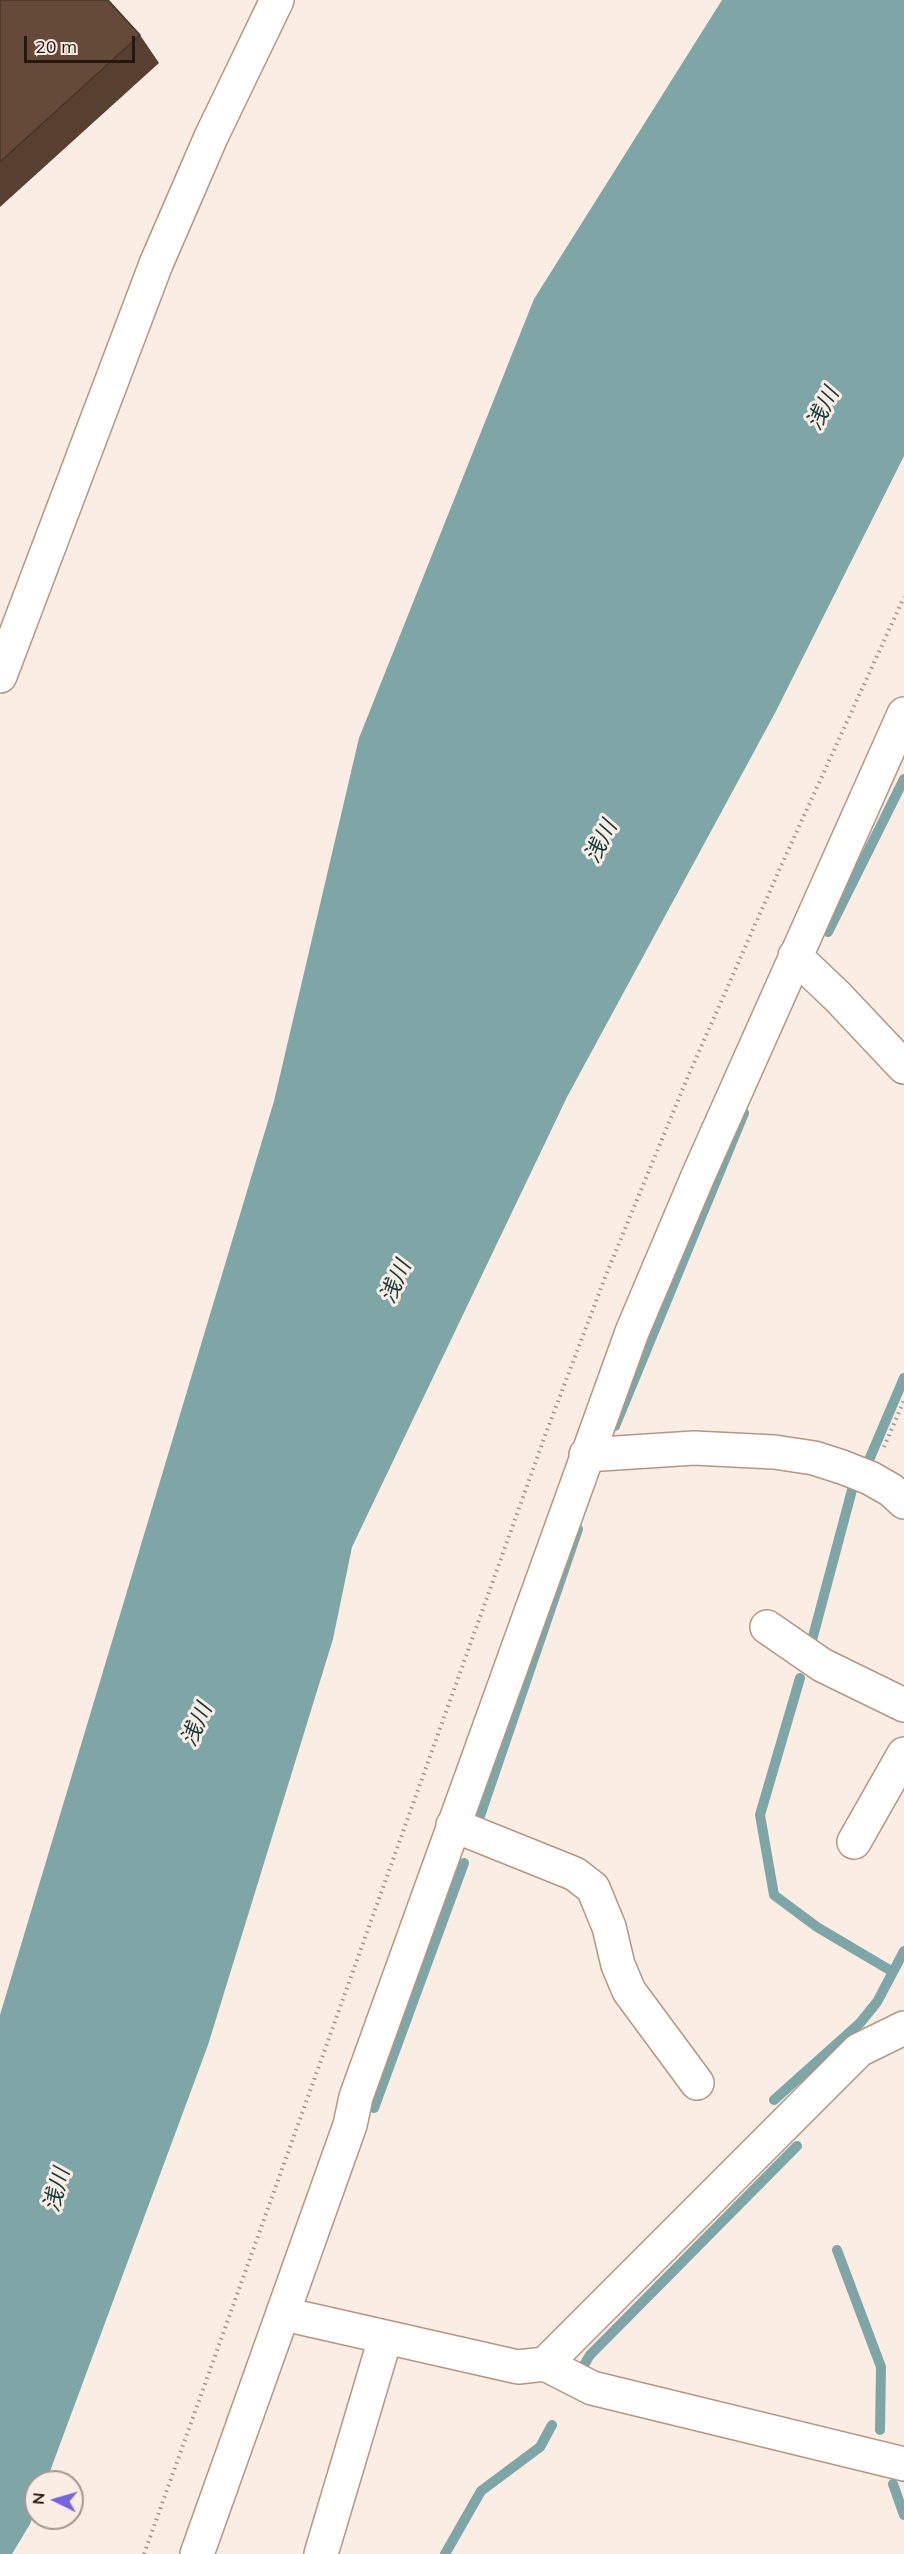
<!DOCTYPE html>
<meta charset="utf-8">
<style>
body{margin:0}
#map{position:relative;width:904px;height:2554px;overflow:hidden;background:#faede4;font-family:Mulish,sans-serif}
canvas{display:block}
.north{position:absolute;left:24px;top:2470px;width:60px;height:60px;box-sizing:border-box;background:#faede4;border:2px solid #a49890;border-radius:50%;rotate:275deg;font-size:16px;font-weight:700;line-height:24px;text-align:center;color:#241811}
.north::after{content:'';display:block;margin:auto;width:21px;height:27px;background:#7365df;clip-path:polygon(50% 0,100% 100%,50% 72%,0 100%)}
.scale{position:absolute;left:24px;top:36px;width:111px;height:27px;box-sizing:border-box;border:3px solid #241811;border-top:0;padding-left:8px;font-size:18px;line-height:21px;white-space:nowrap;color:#241811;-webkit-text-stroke:4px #faede4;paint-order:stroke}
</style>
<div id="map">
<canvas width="904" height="2554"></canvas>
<div class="north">N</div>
<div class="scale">20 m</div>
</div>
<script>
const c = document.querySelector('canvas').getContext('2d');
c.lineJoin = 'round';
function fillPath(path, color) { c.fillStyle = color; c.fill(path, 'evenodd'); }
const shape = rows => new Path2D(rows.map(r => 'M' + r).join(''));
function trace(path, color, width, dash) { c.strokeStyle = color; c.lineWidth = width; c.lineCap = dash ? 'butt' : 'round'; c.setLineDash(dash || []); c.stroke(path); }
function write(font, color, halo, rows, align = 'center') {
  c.font = font + ' Mulish,"Noto Sans JP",sans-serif'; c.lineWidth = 6; c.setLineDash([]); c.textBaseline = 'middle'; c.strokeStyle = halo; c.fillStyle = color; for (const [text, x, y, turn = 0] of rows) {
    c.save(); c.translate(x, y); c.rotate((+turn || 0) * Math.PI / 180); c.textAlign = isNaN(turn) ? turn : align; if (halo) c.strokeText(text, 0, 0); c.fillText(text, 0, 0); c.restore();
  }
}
fillPath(shape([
 [722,0,904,0,904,456,775,713,567,1097,352,1547,333,1639,208,2045,46,2482,36,2482,36,2509,30,2524,12,2554,0,2554,0,2015,274,1101,359,738,534,299]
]), '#7ea6a7');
trace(shape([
 [828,932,904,779],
 [615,1426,744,1113],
 [866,1467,904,1378],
 [811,1644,852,1490],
 [800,1678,760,1815,774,1895,817,1927,893,1972],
 [479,1819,578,1529],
 [774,2100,860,2023,877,2002,904,1951],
 [374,2108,464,1863],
 [837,2250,881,2367,880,2430],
 [581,2370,590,2355,797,2146],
 [893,2484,904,2515],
 [445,2554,481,2491,540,2447,552,2425]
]), '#7ea6a7', 10);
const minor = shape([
 [0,676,156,264,211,137,277,0],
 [795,956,838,997,904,1067],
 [586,1455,694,1448,774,1452,814,1458,842,1467,870,1478,891,1490,904,1502],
 [767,1627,822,1665,904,1705],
 [453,1825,575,1874,593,1888,609,1927,618,1965,629,1991,697,2083],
 [854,1842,904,1754],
 [284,2314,518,2367,545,2364,592,2388,904,2464],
 [545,2364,859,2050,904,2028],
 [197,2554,350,2125,356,2097,632,1332,698,1176,904,714],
 [321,2554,385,2339]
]);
trace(minor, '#b59682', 36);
trace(shape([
 [884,1447,904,1400],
 [144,2554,546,1433,606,1275,686,1081,781,866,904,597]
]), '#a0948c', 4, [1.5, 4.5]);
trace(minor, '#fff', 33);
fillPath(shape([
 [0,0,140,35,159,63,0,207]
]), '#584031');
const building = shape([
 [0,0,108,0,140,35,0,162,0,0]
]);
fillPath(building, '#664a39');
trace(building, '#473428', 1.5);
write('italic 22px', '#11393b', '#faede4', [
 ["浅川",823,409,-63],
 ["浅川",601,842,-63],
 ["浅川",396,1282,-66],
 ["浅川",197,1725,-66],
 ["浅川",57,2190,-75]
]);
</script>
